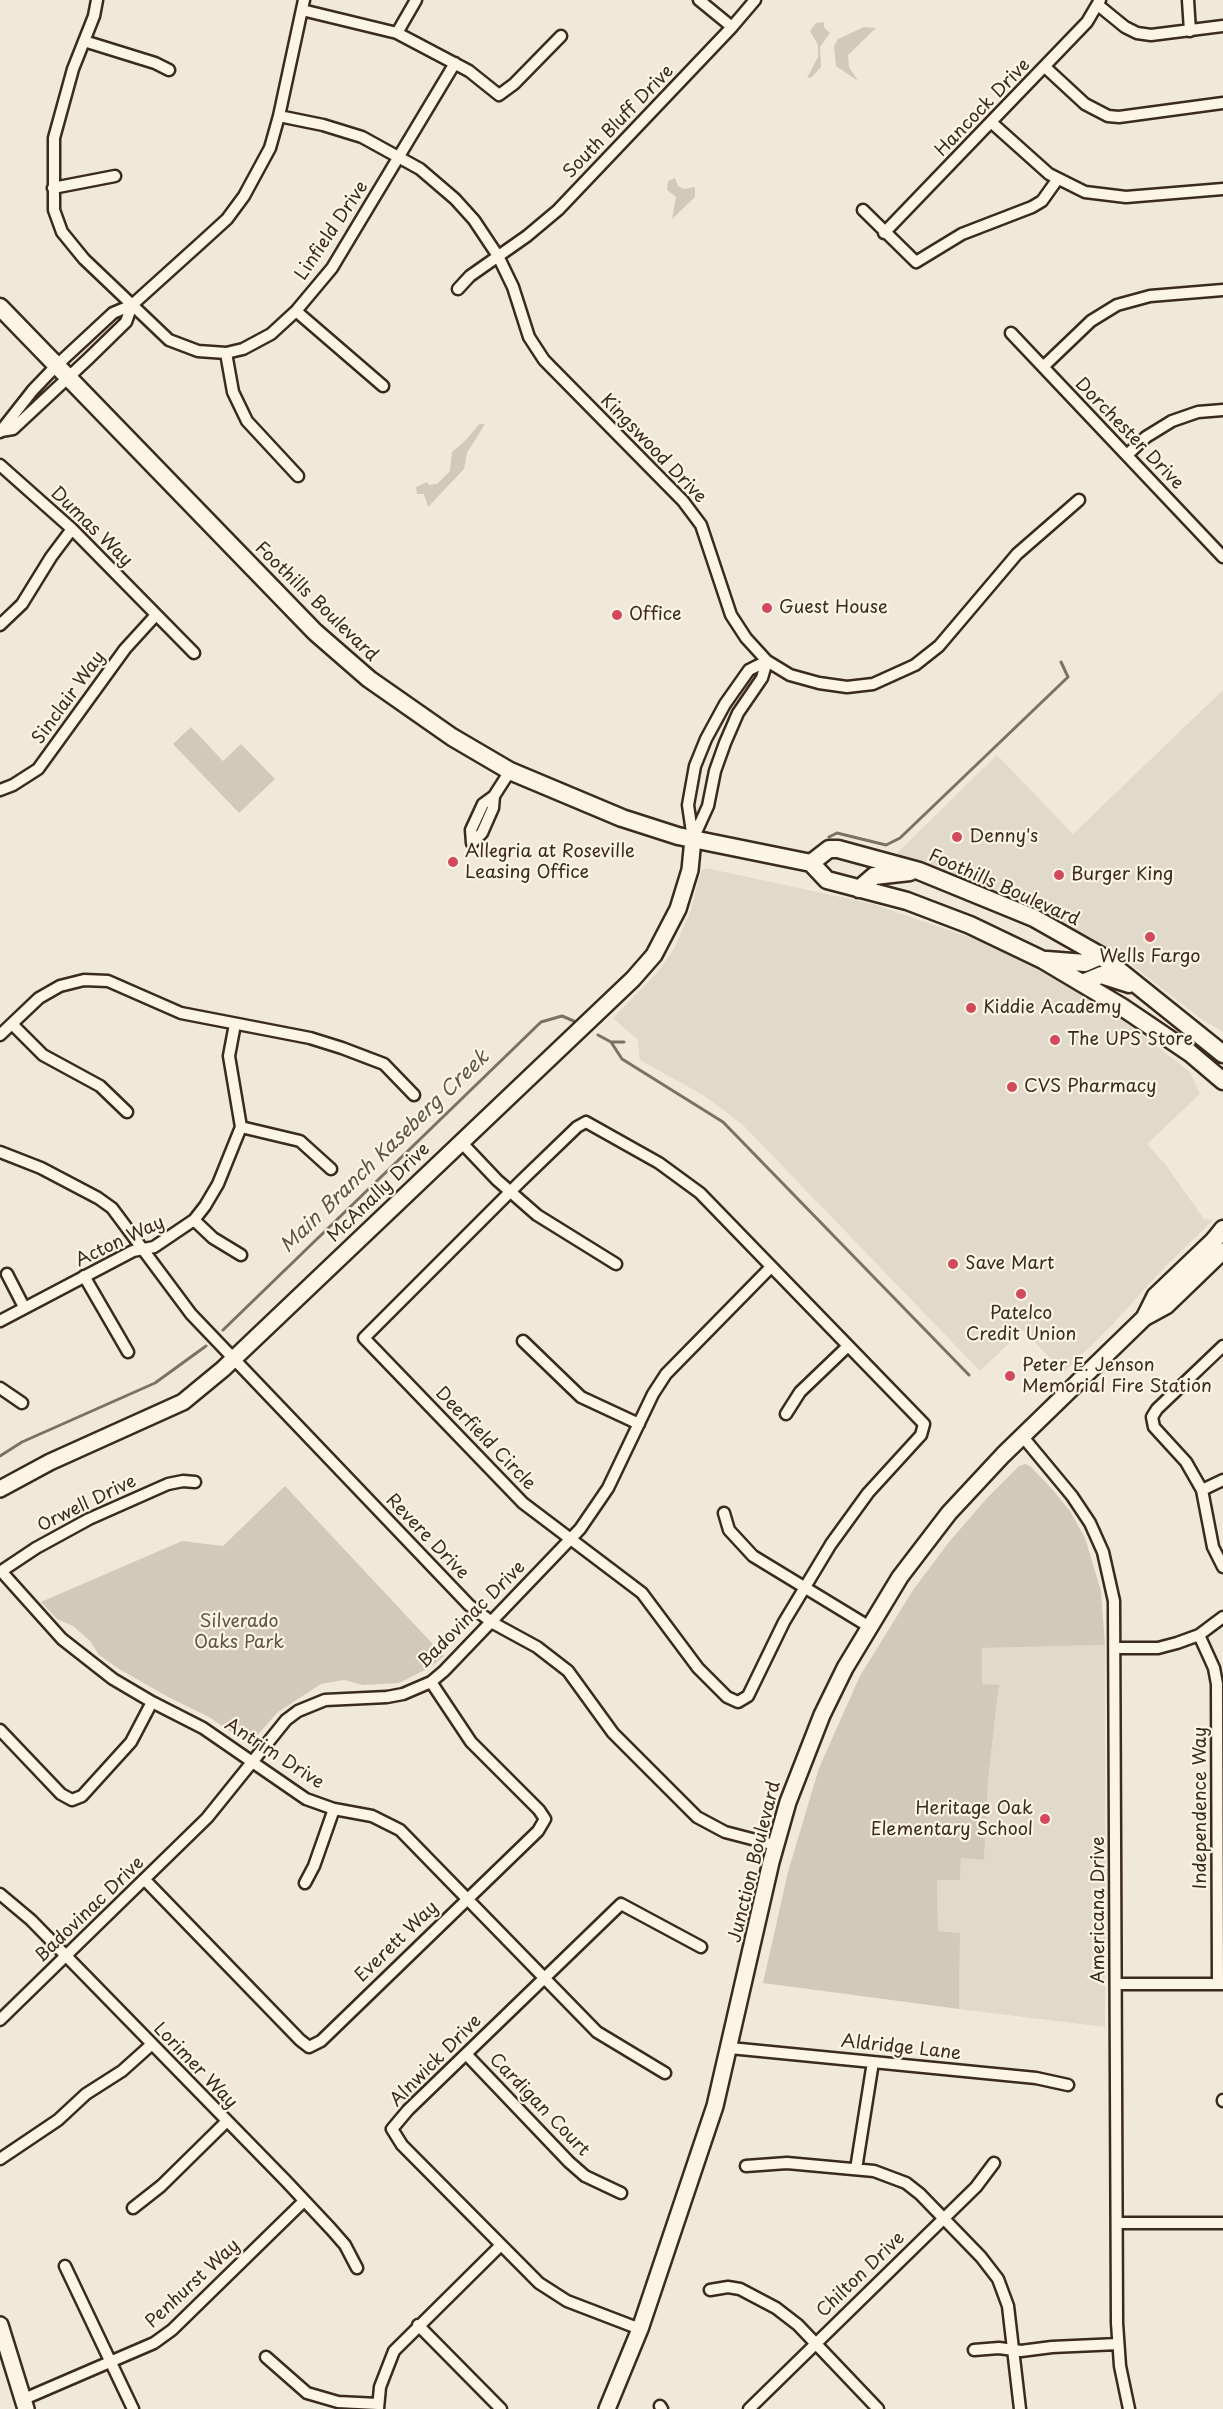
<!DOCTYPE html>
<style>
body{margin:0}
canvas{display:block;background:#f0e9d9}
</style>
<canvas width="1223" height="2409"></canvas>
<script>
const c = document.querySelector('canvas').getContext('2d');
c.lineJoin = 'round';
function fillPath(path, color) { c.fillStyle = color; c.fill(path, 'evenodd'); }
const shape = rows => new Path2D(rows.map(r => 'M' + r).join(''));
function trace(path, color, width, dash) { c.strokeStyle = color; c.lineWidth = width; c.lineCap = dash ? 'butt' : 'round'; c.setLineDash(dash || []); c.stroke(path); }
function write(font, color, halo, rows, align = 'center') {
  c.font = font + ' "Playpen Sans",sans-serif'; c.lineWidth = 4.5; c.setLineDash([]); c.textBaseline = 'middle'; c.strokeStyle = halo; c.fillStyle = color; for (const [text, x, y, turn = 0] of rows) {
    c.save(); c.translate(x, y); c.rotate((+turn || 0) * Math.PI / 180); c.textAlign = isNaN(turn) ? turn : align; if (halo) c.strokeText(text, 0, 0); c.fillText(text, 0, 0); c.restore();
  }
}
fillPath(shape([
 [1223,690,1223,1032,1200,1018,1114,951,1091,943,1029,904,896,854,997,755,1073,834],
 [706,868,873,904,986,943,1054,973,1089,994,1190,1072,1200,1094,1147,1144,1164,1163,1204,1219,1213,1220,1160,1272,1111,1326,1064,1372,1023,1330,980,1371,743,1125,703,1095,640,1060,638,1040,613,1018,657,973,674,949,691,910,701,871],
 [1105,1645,1105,2027,959,2009,960,1933,938,1931,937,1880,960,1880,961,1858,984,1860,988,1780,999,1685,982,1685,982,1648]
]), '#e1d9c9');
fillPath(shape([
 [824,22,824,27,830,33,820,47,821,67,812,77,807,78,818,57,818,45,810,31,816,23],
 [864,27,876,28,848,55,849,67,858,81,836,66,834,46,838,39],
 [675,178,678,186,684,189,695,187,695,197,672,219,676,197,667,190,668,181],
 [479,424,485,424,467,453,464,469,428,507,424,494,417,494,416,487,427,482,429,485,437,484,450,471,452,452,467,439],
 [191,727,223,761,241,744,275,779,239,813,173,744],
 [1025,1464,1030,1466,1052,1489,1070,1511,1085,1538,1101,1591,1105,1645,982,1648,982,1684,999,1685,988,1780,984,1860,961,1858,960,1880,937,1880,938,1931,960,1933,959,2009,763,1983,788,1872,819,1768,860,1676,913,1590,949,1542,987,1498,1019,1466],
 [285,1486,444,1656,431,1667,399,1683,363,1685,344,1680,321,1684,278,1712,253,1740,246,1742,209,1717,170,1698,119,1669,99,1655,90,1641,73,1626,57,1619,41,1602,182,1541,223,1546]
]), '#d2c9ba');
trace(shape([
 [829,837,837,833,886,845,900,838,1068,677,1061,662],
 [598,1035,611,1042,624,1042],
 [611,1042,622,1059,723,1122,969,1375],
 [223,1330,541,1022,562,1016,576,1022],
 [0,1456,22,1442,155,1383,206,1346]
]), '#7e7163', 3);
const street = shape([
 [97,0,94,16,73,69,54,138,54,210,62,232,84,259,169,340,198,351,226,353,243,349,271,334,296,311,332,268,455,63],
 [699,0,732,27],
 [1188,0,1190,31],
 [1098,5,1125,27,1137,33,1151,35,1223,26],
 [302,10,397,33,469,71,499,95,514,84,561,36],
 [397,33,416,0],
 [84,41,155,63,169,70],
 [1045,67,1085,104,1108,116,1119,117,1223,103],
 [279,116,323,125,362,137,420,169,455,199,474,220,498,256,513,287,529,337,544,360,683,501,701,525,731,615,746,638,767,661,790,675,819,683,847,687,873,684,915,665,939,646,1017,554,1079,500],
 [992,123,1049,174,1085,192,1126,197,1223,189],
 [53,188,115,176],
 [863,210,916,262,962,234,1032,207,1042,201,1057,180],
 [884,233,1087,22,1100,0],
 [458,289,470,276,527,236,558,210,732,27,755,0],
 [296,311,383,386],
 [1011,333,1223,557],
 [226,353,233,392,247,421,298,476],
 [1043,367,1091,321,1117,305,1150,296,1223,290],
 [1,431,13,429,88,359,126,322,132,305],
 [0,432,33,390,57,365,113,313,132,305,204,240,227,219,244,196,270,148,279,116,304,0],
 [1127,455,1146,437,1172,421,1198,412,1223,410],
 [0,465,72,529,194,653],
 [0,625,22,604,51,557,72,529],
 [0,790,13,785,38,769,125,649,156,615],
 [693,839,688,805,695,766,706,739,725,704,749,670,767,661],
 [693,839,708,806,715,771,725,743,738,713,762,678,767,661],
 [472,843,482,833,493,808,494,796,510,771],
 [472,843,471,830,483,804,494,796],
 [12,1024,43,1055,100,1086,127,1112],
 [0,1035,39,998,60,986,84,980,108,981,181,1013,310,1038,342,1048,384,1064,414,1095],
 [586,1122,659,1163,700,1193,924,1424,921,1435,868,1493,831,1544,784,1622,748,1696,738,1702,727,1697,698,1668,642,1593,523,1503,364,1338,520,1182,577,1127,586,1122],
 [241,1127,300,1141,331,1169],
 [461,1142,497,1180,537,1215,616,1264],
 [0,1152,41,1168,98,1198,112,1208,191,1314,469,1605,493,1623,537,1647,568,1671,613,1733,697,1817,725,1832,775,1845],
 [194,1220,213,1238,241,1255],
 [7,1274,24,1307],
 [84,1276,128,1352],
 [0,1321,133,1251,154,1247,194,1220,205,1206,218,1184,241,1127,229,1056,235,1024],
 [523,1341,581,1397,639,1424],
 [1223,1346,1157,1409,1152,1417,1154,1427,1186,1462,1202,1490,1223,1480],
 [0,1388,22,1403],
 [786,1414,800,1392,848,1346],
 [1023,1437,1072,1496,1090,1523,1103,1552,1114,1601,1117,2323,1120,2366,1129,2409],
 [1202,1490,1213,1547,1223,1567],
 [724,1513,729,1530,753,1556,868,1626],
 [1,1571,62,1639,113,1679,152,1702,203,1728,306,1799,334,1809,372,1816,400,1830,597,2032,665,2073],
 [0,1572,36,1548,89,1519,168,1484,183,1481,195,1482],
 [1199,1635,1214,1668,1217,1684,1218,1984],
 [1115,1648,1158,1648,1177,1643,1199,1635,1223,1617],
 [0,1730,61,1794,72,1800,82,1796,131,1742,152,1702],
 [145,1880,300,2040,309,2047,321,2041,538,1831,545,1819,539,1810,471,1742,431,1682],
 [305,1883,314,1866,334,1809],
 [0,1894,31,1920,286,2181,331,2229,345,2245,357,2268],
 [1116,1984,1223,1984],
 [0,2020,207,1818,286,1720,298,1711,325,1700,387,1697,403,1694,431,1682,444,1671,580,1529,608,1488,653,1394,666,1374,771,1267],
 [730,2048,1036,2078,1068,2085],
 [466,2054,569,2162,585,2176,621,2193],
 [1223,2100,1223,2101],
 [0,2159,58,2120,86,2094,122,2071,151,2045],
 [746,2166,787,2163,874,2171,906,2183,920,2194,981,2257,998,2279,1008,2306,1020,2409],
 [856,2169,873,2062],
 [133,2208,161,2186,226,2122],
 [1117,2223,1223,2223],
 [65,2266,133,2409],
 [710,2290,728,2287,740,2289,776,2308,798,2325,878,2409],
 [418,2325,501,2409],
 [640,2329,567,2301,539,2283,402,2145,392,2129,408,2110,621,1904,701,1947],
 [974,2350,999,2348,1021,2351,1052,2347,1118,2344],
 [266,2357,307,2393,338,2402,378,2404],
 [24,2399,154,2343,172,2330,304,2201],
 [660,2406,662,2409],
 [378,2409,380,2387,394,2351,501,2245],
 [749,2409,976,2187,994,2163]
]);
const secondary = shape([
 [1144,1318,1155,1296,1222,1232],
 [0,1489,50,1462,183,1402,223,1369,633,979,654,955,678,909,690,870,693,839],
 [0,2325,26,2409],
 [607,2409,640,2329,715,2106,771,1862,788,1802,822,1715,845,1668,900,1577,949,1513,1003,1455,1144,1318,1166,1306,1223,1251]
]);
const primary = shape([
 [0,307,315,632,369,679,452,737,510,771,622,818,678,836,811,863,827,880,907,901,970,925,1043,960,1122,1007,1190,1053,1223,1081],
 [811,863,829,849,838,849,919,871,1034,918,1101,956,1223,1054],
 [859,889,874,876,910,872],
 [1047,960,1085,963,1101,956],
 [1082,983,1101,975,1129,984],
 [1215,1239,1223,1229]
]);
trace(street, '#3b2a1e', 15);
trace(secondary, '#3b2a1e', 20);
trace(primary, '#3b2a1e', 21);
trace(street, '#fcf5e5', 10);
trace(secondary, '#fcf5e5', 15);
trace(primary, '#fcf5e5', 16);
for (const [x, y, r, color] of [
 [767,608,6,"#d1495b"],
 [617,615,6,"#d1495b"],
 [957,837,6,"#d1495b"],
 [453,862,6,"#d1495b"],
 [1059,875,6,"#d1495b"],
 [1150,937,6,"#d1495b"],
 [971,1008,6,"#d1495b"],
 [1055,1040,6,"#d1495b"],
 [1012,1087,6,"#d1495b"],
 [953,1264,6,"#d1495b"],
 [1021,1294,6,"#d1495b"],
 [1010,1376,6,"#d1495b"],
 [1045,1819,6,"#d1495b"]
]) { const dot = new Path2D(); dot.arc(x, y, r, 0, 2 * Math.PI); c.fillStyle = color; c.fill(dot); trace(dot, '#fcf5e5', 2); }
write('18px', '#3b2a1e', '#fcf5e5', [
 ["Hancock Drive",983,108,-46],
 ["South Bluff Drive",619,122,-46],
 ["Linfield Drive",332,231,-56],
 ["Dorchester Drive",1129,434,46],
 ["Kingswood Drive",653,449,46],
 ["Dumas Way",91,527,44],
 ["Foothills Boulevard",316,602,44],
 ["Sinclair Way",69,698,-54],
 ["Foothills Boulevard",1004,888,24],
 ["McAnally Drive",379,1193,-44],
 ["Acton Way",120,1242,-25],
 ["Deerfield Circle",485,1439,46],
 ["Orwell Drive",87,1504,-26],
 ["Revere Drive",427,1537,46],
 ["Badovinac Drive",472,1615,-45],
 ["Antrim Drive",274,1754,33],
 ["Independence Way",1201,1808,-90],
 ["Junction Boulevard",755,1862,-76],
 ["Badovinac Drive",90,1910,-44],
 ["Americana Drive",1099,1910,-90],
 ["Everett Way",397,1942,-44],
 ["Aldridge Lane",901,2048,6],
 ["Alnwick Drive",436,2061,-45],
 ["Lorimer Way",195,2066,46],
 ["Cardigan Court",539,2105,46],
 ["Chilton Drive",861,2275,-44],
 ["Penhurst Way",193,2284,-43]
]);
write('18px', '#3b2a1e', '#fcf5e5', [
 ["Guest House",779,608],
 ["Office",629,615],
 ["Denny's",969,837],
 ["Allegria at Roseville",465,852],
 ["Leasing Office",465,873],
 ["Burger King",1071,875],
 ["Wells Fargo",1150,957,"center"],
 ["Kiddie Academy",983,1008],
 ["The UPS Store",1067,1040],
 ["CVS Pharmacy",1024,1087],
 ["Save Mart",965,1264],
 ["Patelco",1021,1314,"center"],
 ["Credit Union",1021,1335,"center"],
 ["Peter E. Jenson",1022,1366],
 ["Memorial Fire Station",1022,1387],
 ["Heritage Oak",1033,1809,"right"],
 ["Elementary School",1033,1830,"right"]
], 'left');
write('18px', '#615245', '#fcf5e5', [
 ["Silverado",239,1622],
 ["Oaks Park",239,1643]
]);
write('italic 20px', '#625346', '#fcf5e5', [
 ["Main Branch Kaseberg Creek",385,1152,-44]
]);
</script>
